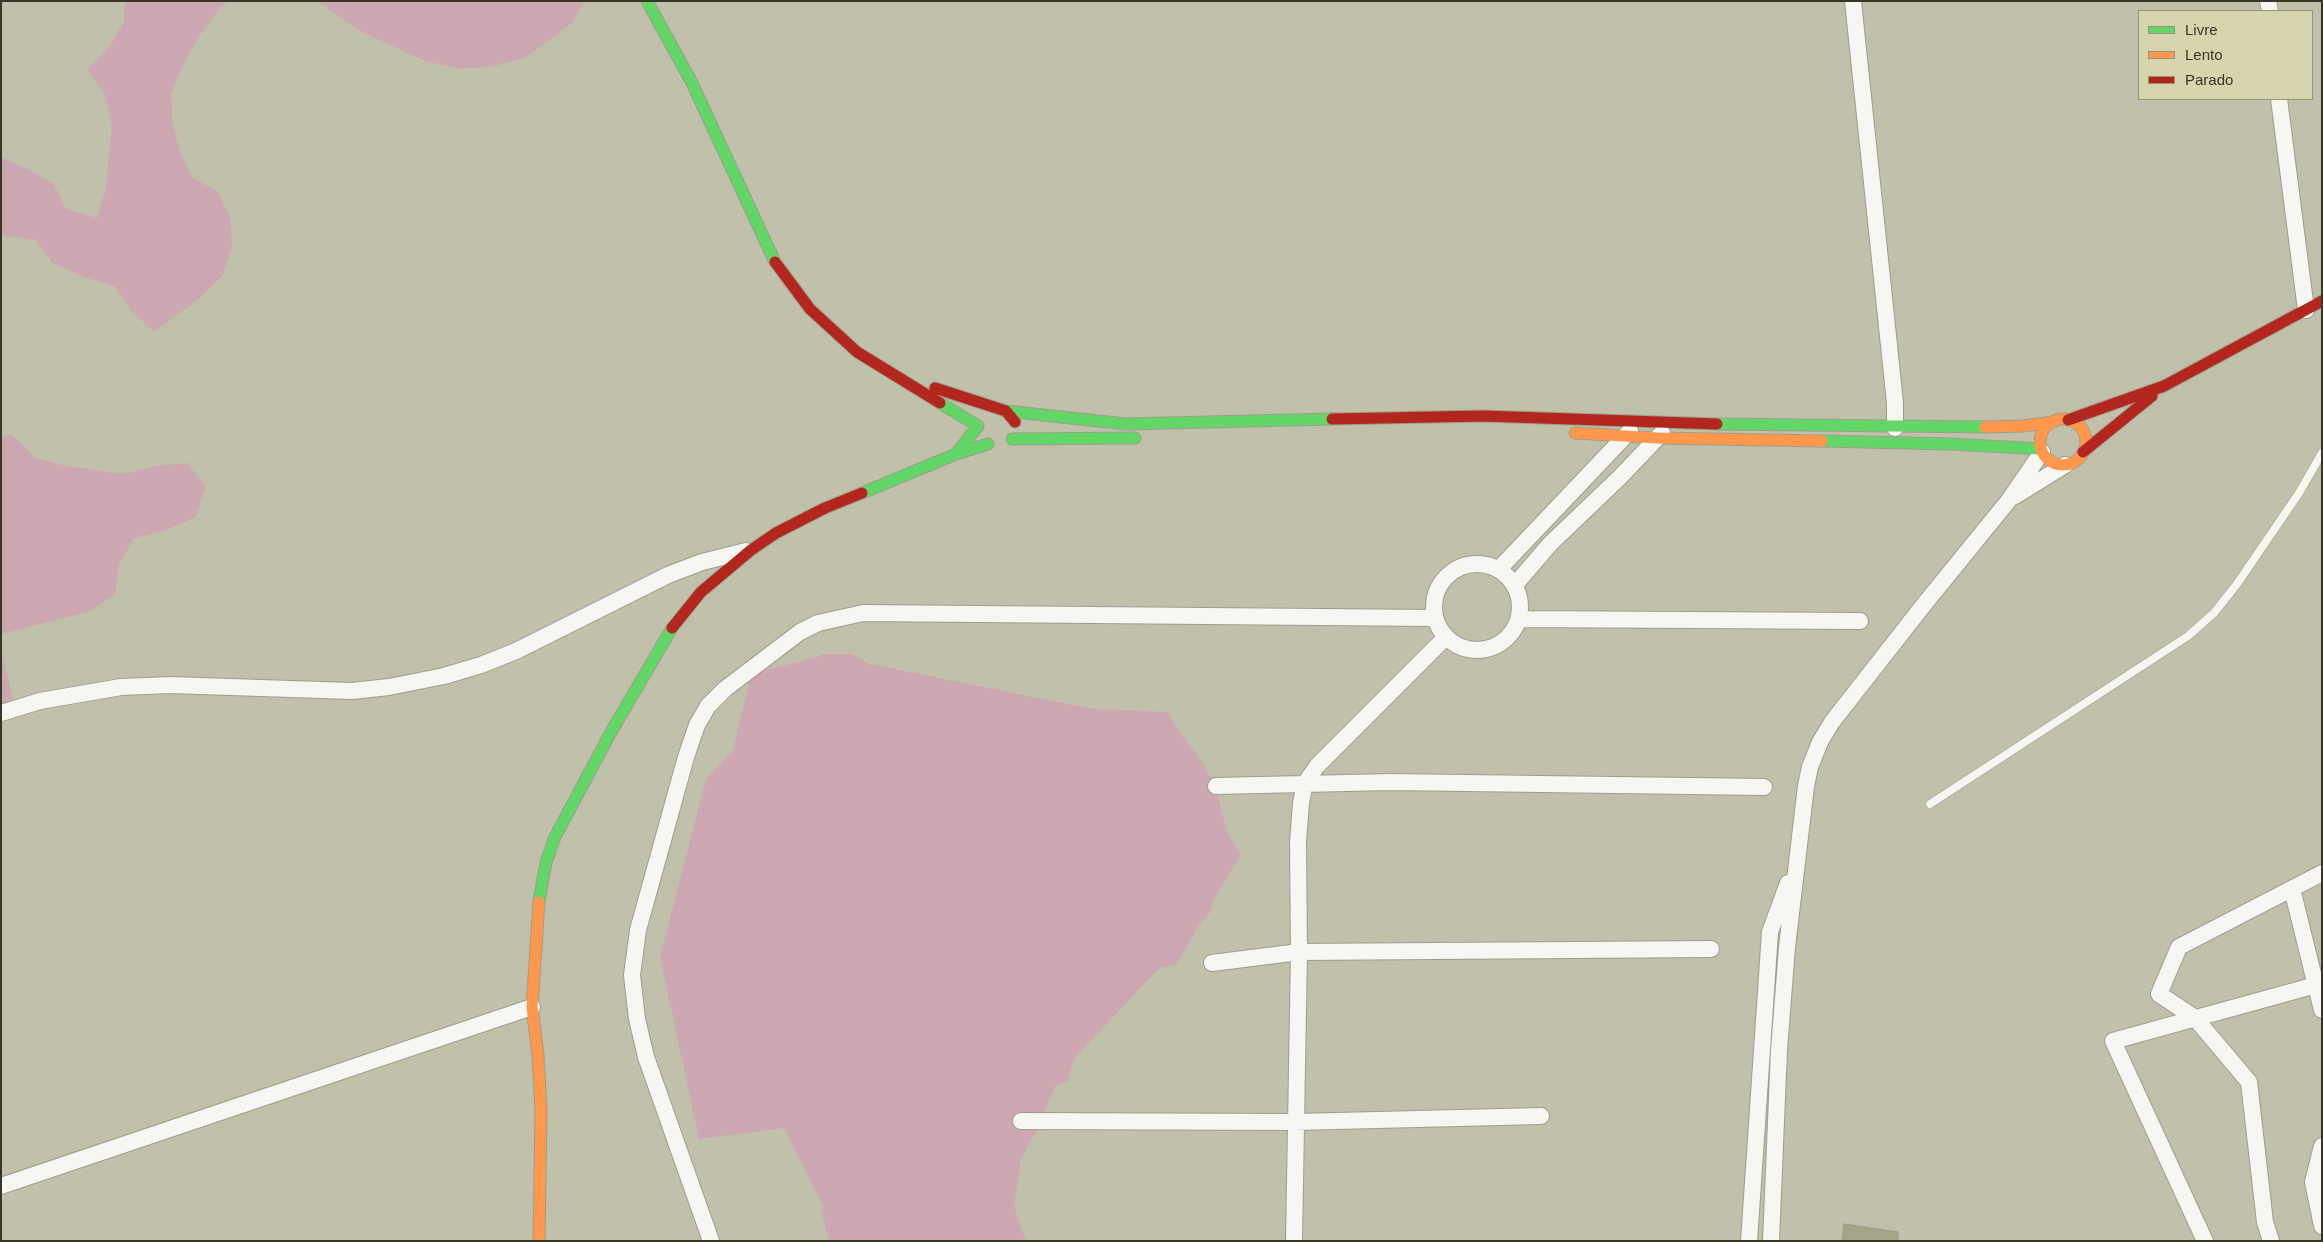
<!DOCTYPE html>
<style>
body{margin:0}
#map{position:relative;width:2323px;height:1242px;overflow:hidden;background:#c1c0aa;font-family:Helvetica,sans-serif}
canvas{display:block}
.frame{position:absolute;inset:0;border:2px solid #373626;pointer-events:none}
.legend{position:absolute;left:2138px;top:10px;width:175px;height:90px;box-sizing:border-box;background:#d7d5ad;border:1px solid #979577;margin:0;padding:6px 9px;list-style:none;font-size:15px;color:#373626}
.legend li{display:flex;align-items:center;gap:10px;height:25px}
.legend b{width:25px;border:1px solid #979577}
</style>
<div id="map">
<canvas width="2323" height="1242"></canvas>
<div class="frame"></div>
<ul class="legend">
<li><b style="height:6px;background:#63d668"></b>Livre</li>
<li><b style="height:6px;background:#ff974d"></b>Lento</li>
<li><b style="height:6px;background:#b3261e"></b>Parado</li>
</ul>
</div>
<script>
const c = document.querySelector('canvas').getContext('2d');
c.lineJoin = 'round';
function fillPath(path, color) { c.fillStyle = color; c.fill(path, 'evenodd'); }
const shape = rows => new Path2D(rows.map(r => 'M' + r).join(''));
function trace(path, color, width, dash) { c.strokeStyle = color; c.lineWidth = width; c.lineCap = dash ? 'butt' : 'round'; c.setLineDash(dash || []); c.stroke(path); }
fillPath(shape([
 [125,1,229,1,221,7,200,35,185,61,171,93,172,120,180,152,192,177,218,192,230,217,232,245,223,275,201,297,154,332,131,310,114,286,84,277,52,263,35,240,1,235,1,157,28,169,54,184,66,209,97,218,106,188,112,125,104,93,87,70,109,47,124,21],
 [317,1,585,1,572,23,525,58,494,66,461,69,425,61,362,32],
 [13,435,35,458,66,466,123,474,155,466,188,463,205,487,196,517,166,530,134,538,119,565,115,594,91,611,1,634,1,436],
 [1,652,13,698,1,710],
 [821,654,852,654,869,664,1093,709,1168,712,1170,718,1204,765,1216,789,1228,835,1241,854,1213,901,1209,914,1199,925,1176,965,1159,968,1073,1060,1068,1082,1055,1086,1036,1132,1021,1159,1014,1206,1022,1231,1027,1241,829,1241,821,1210,824,1207,784,1128,699,1139,660,957,706,779,733,750,751,674,818,657]
]), '#cda7b2');
const building = shape([
 [1844,1224,1898,1232,1898,1241,1842,1241,1844,1224]
]);
fillPath(building, '#a6a488');
trace(building, '#9d9c8b', 1);
const lane = shape([
 [1930,804,2188,636,2214,613,2237,584,2299,493,2322,453]
]);
const street = shape([
 [1853,1,1895,403,1895,428],
 [2268,1,2270,11],
 [2279,99,2306,310],
 [2015,496,2065,465],
 '1434 607a43 43 0 1 1 86 0a43 43 0 1 1-86 0Z',
 [1499,569,1630,431],
 [1514,586,1550,544,1620,477,1662,433],
 [1519,619,1860,621],
 [1,713,40,701,121,687,170,685,352,691,389,687,444,676,481,665,516,651,668,575,702,562,746,551],
 [1216,786,1391,782,1764,787],
 [2292,889,2322,1010],
 [1212,963,1299,952,1711,949],
 [1021,1121,1295,1122,1541,1116],
 [2322,1146,2313,1182,2322,1226],
 [1,1186,532,1007],
 [711,1241,646,1057,637,1019,632,975,638,930,686,757,697,725,708,706,725,689,800,632,818,623,863,613,1435,618],
 [1294,1241,1299,952,1298,842,1301,803,1305,783,1317,766,1446,637],
 [1749,1241,1770,932,1788,883],
 [1771,1241,1779,1050,1787,947,1806,786,1810,767,1820,742,1832,722,1922,607,2009,500,2042,452],
 [2205,1241,2113,1041,2316,985,2322,981],
 [2271,1241,2265,1222,2249,1082,2195,1018,2159,994,2179,947,2322,873]
]);
const fast = shape([
 [647,1,691,81,775,262],
 [940,403,978,426,956,454],
 [1006,411,1126,424,1332,419],
 [1717,424,1985,427],
 [1012,439,1135,438],
 [1822,441,1950,444,2041,449],
 [862,493,956,454,988,444],
 [539,902,546,862,555,837,611,732,672,628]
]);
const slow = shape([
 '2040 442a23 23 0 1 1 46 0a23 23 0 1 1-46 0Z',
 [1985,427,2023,426,2053,422],
 [1575,433,1657,438,1822,441],
 [539,902,532,1007,538,1055,541,1111,539,1241]
]);
const jam = shape([
 [775,262,810,309,857,352,940,403],
 [935,388,1006,411,1015,422],
 [1332,419,1484,416,1717,424],
 [2068,420,2164,386,2322,301],
 [2083,452,2152,396],
 [672,628,701,592,751,550,776,533,825,508,862,493]
]);
trace(lane, '#9e9e8d', 9);
trace(street, '#9e9e8d', 18);
trace(fast, '#9e9e8d', 13);
trace(slow, '#9e9e8d', 13);
trace(jam, '#9e9e8d', 13);
trace(lane, '#f6f6f2', 8);
trace(street, '#f6f6f2', 16);
trace(fast, '#63d668', 11);
trace(slow, '#ff974d', 11);
trace(jam, '#b3261e', 11);
</script>
